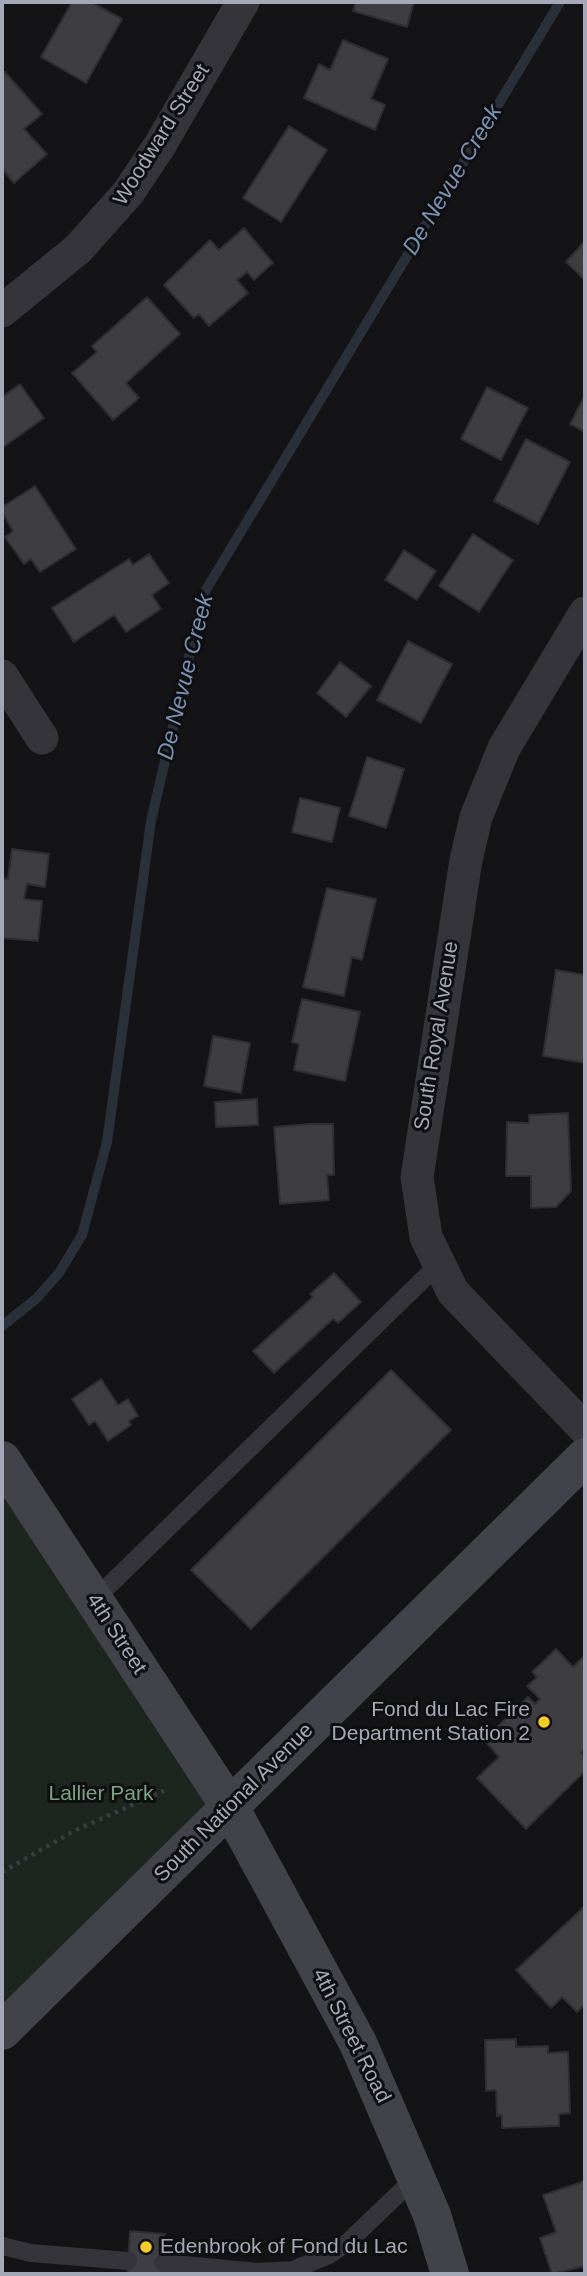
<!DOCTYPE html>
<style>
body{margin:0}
#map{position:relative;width:587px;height:2276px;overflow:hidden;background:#141315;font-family:Arial,sans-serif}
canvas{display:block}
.frame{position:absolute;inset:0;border:4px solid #a5a8b6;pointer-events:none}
</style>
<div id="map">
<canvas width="587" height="2276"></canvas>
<div class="frame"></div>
</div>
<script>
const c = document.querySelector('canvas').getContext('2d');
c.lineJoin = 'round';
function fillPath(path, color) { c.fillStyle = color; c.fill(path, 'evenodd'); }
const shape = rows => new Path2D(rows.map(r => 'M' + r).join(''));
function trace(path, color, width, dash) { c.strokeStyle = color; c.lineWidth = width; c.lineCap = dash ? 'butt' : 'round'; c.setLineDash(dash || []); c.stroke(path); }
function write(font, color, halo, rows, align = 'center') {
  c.font = font + ' Arial,sans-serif'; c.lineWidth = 6; c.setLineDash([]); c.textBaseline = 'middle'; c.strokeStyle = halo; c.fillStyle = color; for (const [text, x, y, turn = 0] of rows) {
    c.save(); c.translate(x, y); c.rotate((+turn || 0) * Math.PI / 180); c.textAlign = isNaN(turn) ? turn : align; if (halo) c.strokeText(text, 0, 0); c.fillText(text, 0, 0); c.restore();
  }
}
fillPath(shape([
 [2,1460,230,1807,2,2031]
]), '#1d251f');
trace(shape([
 [2,1326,36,1299,59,1273,82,1235,107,1142,151,821,204,593,560,2]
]), '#293039', 10);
const building = shape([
 [72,2,91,2,122,19,86,83,41,57,72,2],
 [356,2,414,2,407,27,353,11,356,2],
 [343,40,388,59,371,99,385,105,375,130,304,98,319,64,330,70,343,40],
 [5,72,42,114,24,129,47,154,14,183,2,169,2,75,5,72],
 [289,126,327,150,281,222,243,198,289,126],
 [244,228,273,263,254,280,247,272,237,280,248,293,209,326,199,314,194,318,164,285,210,240,219,250,244,228],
 [585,241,585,280,566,262,585,241],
 [147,297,180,334,126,383,139,398,113,420,72,373,97,352,92,346,147,297],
 [20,384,44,418,2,448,2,397,20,384],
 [487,387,528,408,501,460,461,439,487,387],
 [585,395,585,432,570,424,585,395],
 [526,439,570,462,538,524,494,501,526,439],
 [35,486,76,549,40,572,31,559,24,564,5,537,13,531,2,512,2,507,35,486],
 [473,534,513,560,479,612,439,586,473,534],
 [404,550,436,571,417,600,385,580,404,550],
 [149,554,169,583,152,595,161,609,126,632,114,615,74,642,52,608,129,559,133,565,149,554],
 [408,641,452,664,421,723,377,700,408,641],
 [340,662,371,686,346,717,317,693,340,662],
 [367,757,404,769,386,828,349,816,367,757],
 [300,798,340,808,332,842,292,832,300,798],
 [12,849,49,854,45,887,27,884,24,899,42,901,38,941,2,938,2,878,8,879,12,849],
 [327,888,376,899,362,960,352,957,344,996,303,987,327,888],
 [556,970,585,975,585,1063,543,1056,556,970],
 [302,999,360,1012,345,1081,294,1070,299,1044,292,1042,302,999],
 [213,1036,250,1043,241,1093,204,1086,213,1036],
 [257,1099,258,1125,216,1127,215,1102,257,1099],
 [568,1113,571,1191,556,1207,531,1208,531,1176,506,1176,507,1122,529,1123,529,1115,568,1113],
 [310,1124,333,1124,334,1175,327,1175,329,1200,280,1204,274,1127,310,1124],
 [334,1273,361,1302,338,1323,333,1319,274,1373,253,1351,313,1297,310,1294,334,1273],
 [391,1370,451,1430,251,1629,191,1570,391,1370],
 [101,1379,118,1405,128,1399,138,1416,129,1421,131,1425,108,1441,95,1421,89,1425,72,1399,101,1379],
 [556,1649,573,1667,585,1655,585,1749,581,1753,585,1757,585,1771,526,1829,477,1778,499,1757,484,1740,528,1697,535,1704,540,1699,527,1686,537,1677,532,1672,556,1649],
 [585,1906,585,2004,577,2012,562,1997,551,2008,516,1970,585,1906],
 [516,2039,516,2047,548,2046,548,2053,568,2052,570,2113,559,2114,559,2126,502,2128,502,2115,497,2116,496,2090,486,2091,485,2040,516,2039],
 [585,2181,585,2266,552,2274,540,2238,556,2232,543,2195,585,2181],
 [130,2231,165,2234,162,2274,127,2274,130,2231]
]);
fillPath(building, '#3e3d42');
trace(building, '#2e2d31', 2);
trace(shape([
 [2,1872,76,1830,164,1791]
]), '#3a3b41', 4.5, [3.5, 5]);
trace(shape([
 [94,1600,438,1265],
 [2,2246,31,2253,128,2261],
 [163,2263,258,2272,293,2270,329,2255,347,2243,416,2177]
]), '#34343a', 18);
trace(shape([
 [2,311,78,249,128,193,160,145,243,2],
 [585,613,504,748,476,817,466,860,417,1177,426,1237,453,1292,585,1429],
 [2,676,42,738]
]), '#34343a', 33);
trace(shape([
 [2,1460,230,1807,358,2043,432,2215,450,2274],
 [2,2031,585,1457]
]), '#42434a', 38);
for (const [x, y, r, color] of [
 [544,1722,7,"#f6cc2a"],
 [146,2247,7,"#f6cc2a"]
]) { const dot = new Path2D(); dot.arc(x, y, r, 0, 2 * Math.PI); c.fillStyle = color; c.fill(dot); trace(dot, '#0f0e10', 2.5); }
write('21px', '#a5a8b6', '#0f0e10', [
 ["Woodward Street",162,135,-58],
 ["South Royal Avenue",437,1036,-81],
 ["4th Street",116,1634,57],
 ["South National Avenue",234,1803,-45],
 ["4th Street Road",351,2036,63]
]);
write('21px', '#a5a8b6', '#0f0e10', [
 ["Fond du Lac Fire",530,1710],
 ["Department Station 2",530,1734],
 ["Edenbrook of Fond du Lac",160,2247,"left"]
], 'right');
write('21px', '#7ba282', '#0f0e10', [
 ["Lallier Park",101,1794]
]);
write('italic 23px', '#7a91b2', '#0f0e10', [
 ["De Nevue Creek",453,180,-59],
 ["De Nevue Creek",186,677,-76]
]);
</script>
